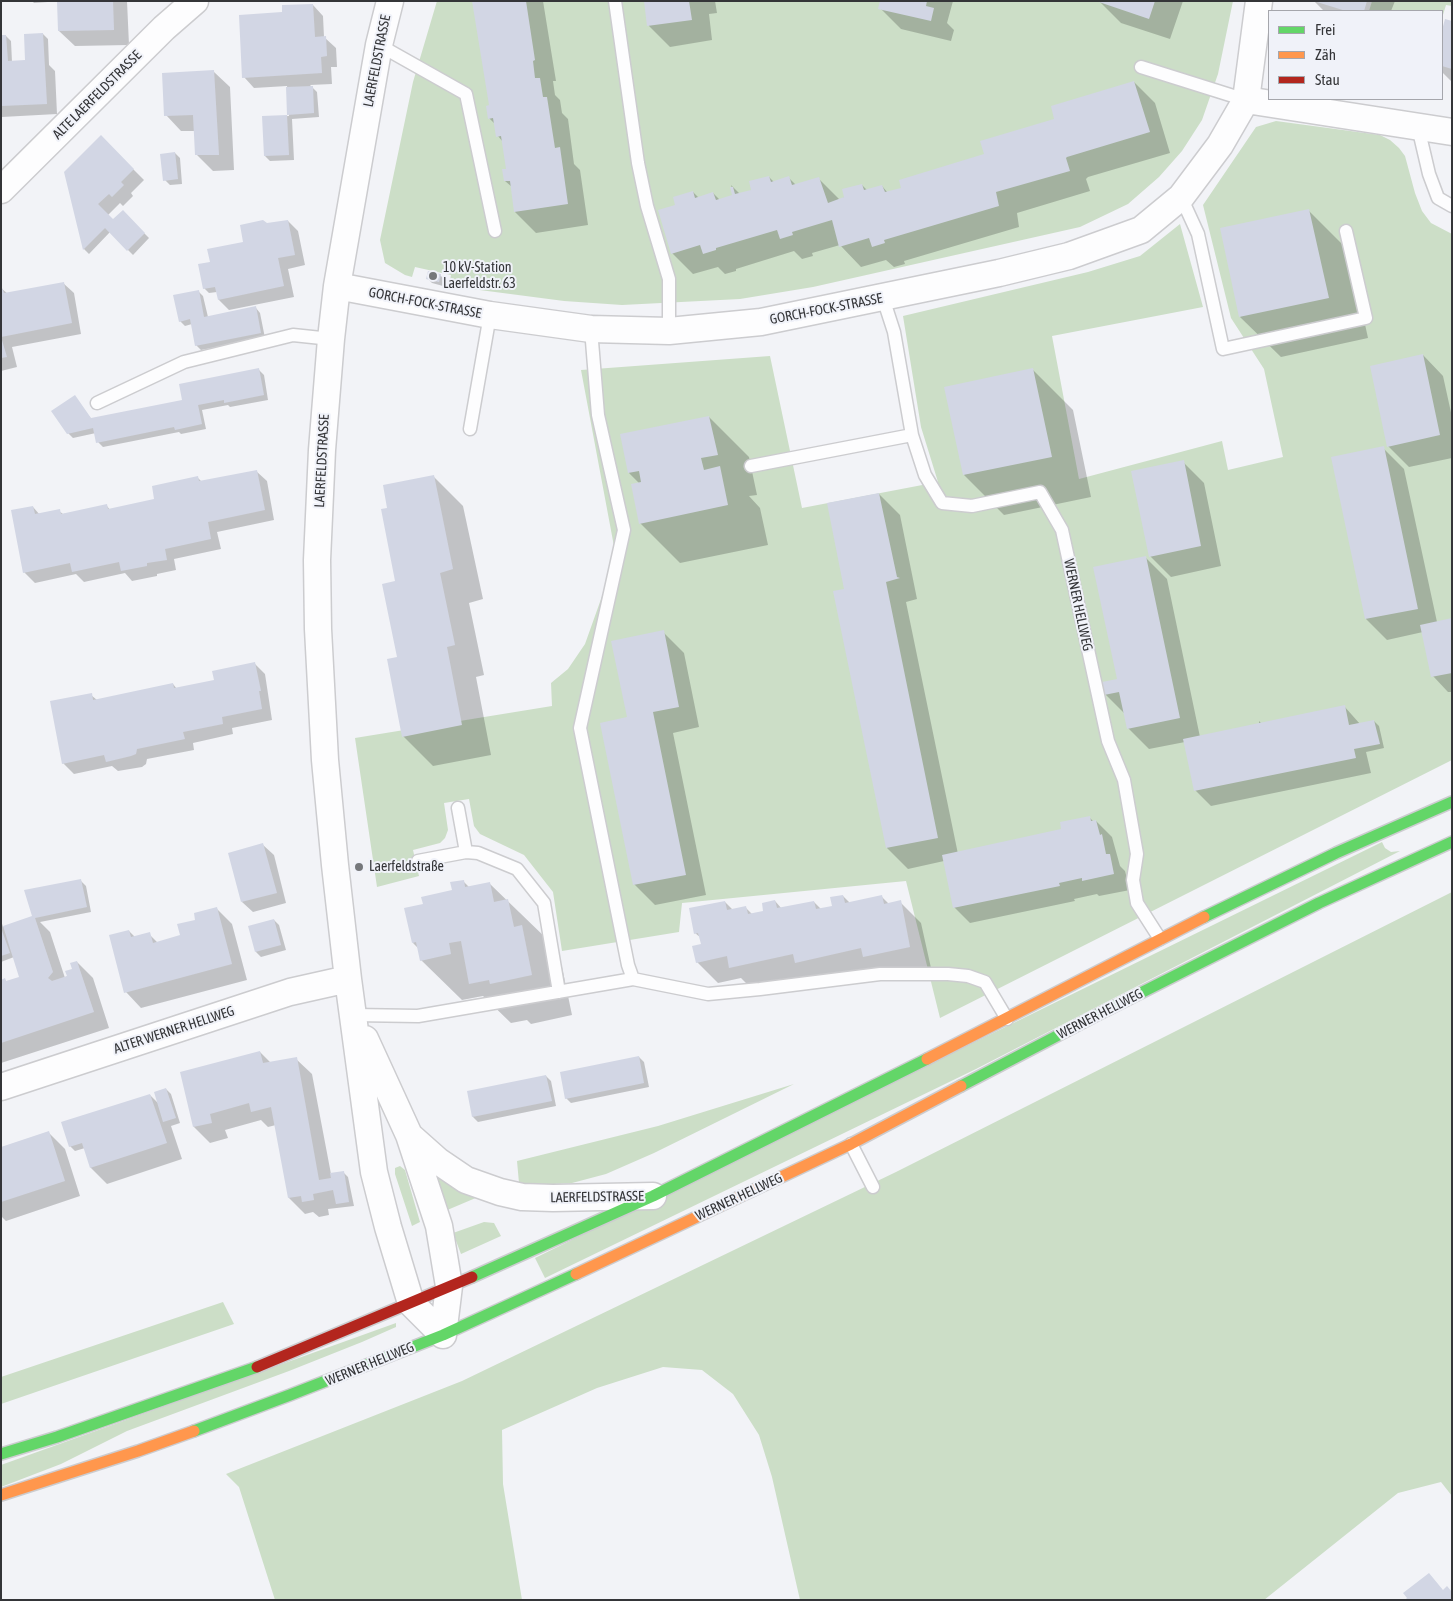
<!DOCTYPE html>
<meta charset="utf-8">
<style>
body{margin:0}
#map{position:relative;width:1453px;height:1601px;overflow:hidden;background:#f2f3f7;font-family:"Asap Condensed",sans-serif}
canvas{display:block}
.frame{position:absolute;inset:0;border:2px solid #343538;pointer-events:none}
.legend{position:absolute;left:1268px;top:10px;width:175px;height:90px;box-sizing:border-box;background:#f0f2f9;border:1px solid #a5a6ac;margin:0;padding:6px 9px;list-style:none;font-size:15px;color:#343538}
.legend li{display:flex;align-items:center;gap:10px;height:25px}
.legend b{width:25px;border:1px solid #a5a6ac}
</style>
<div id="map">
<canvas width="1453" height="1601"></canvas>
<div class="frame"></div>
<ul class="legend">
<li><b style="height:6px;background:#63d668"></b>Frei</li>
<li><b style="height:6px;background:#ff974d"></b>Zäh</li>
<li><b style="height:6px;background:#b3261e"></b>Stau</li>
</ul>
</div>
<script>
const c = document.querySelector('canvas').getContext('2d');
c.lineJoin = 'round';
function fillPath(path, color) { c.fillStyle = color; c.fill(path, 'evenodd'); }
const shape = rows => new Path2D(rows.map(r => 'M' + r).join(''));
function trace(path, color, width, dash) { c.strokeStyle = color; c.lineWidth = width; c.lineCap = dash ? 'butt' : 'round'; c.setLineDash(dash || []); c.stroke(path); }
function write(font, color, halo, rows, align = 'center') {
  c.font = font + ' "Asap Condensed",sans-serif'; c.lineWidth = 4; c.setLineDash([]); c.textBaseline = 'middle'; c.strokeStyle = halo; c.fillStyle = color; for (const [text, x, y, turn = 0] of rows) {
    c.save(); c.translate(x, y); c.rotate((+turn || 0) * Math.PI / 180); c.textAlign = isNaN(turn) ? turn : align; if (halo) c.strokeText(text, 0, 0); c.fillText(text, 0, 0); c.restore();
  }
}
fillPath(shape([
 [437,1,1233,1,1218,74,1202,120,1182,151,1159,177,1128,204,1080,227,813,287,740,299,622,305,564,301,449,286,451,275,415,267,412,277,405,275,385,263,380,240,413,82],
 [1372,1,1452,1,1452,6,1446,5,1442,18,1442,11,1369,11],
 [1276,121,1380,135,1390,140,1399,148,1405,156,1415,193,1422,211,1431,223,1452,234,1452,760,940,1018,906,881,682,903,679,932,562,951,553,892,524,855,480,834,474,826,469,799,444,803,448,830,445,838,440,843,413,850,419,876,377,887,355,738,552,706,551,683,568,669,585,644,616,557,581,370,770,356,802,508,938,482,921,427,903,316,1088,272,1140,256,1180,224,1203,307,1052,336,1079,479,1222,441,1228,470,1283,457,1264,369,1231,318,1203,205,1256,127],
 [1382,842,1385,848,1391,852,1400,851,976,1069,545,1278,535,1258],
 [1452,892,1452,1496,1441,1482,1398,1493,1264,1600,800,1600,772,1477,759,1435,733,1394,702,1370,663,1367,597,1388,502,1430,503,1484,522,1600,275,1600,239,1487,226,1474,462,1381,896,1172],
 [794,1084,654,1153,606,1174,572,1183,536,1185,519,1183,517,1161,658,1126],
 [400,1166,405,1170,420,1222,412,1226,395,1174,395,1168],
 [436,1172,478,1197,445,1211,431,1175],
 [484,1222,494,1223,501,1236,461,1254,453,1233],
 [223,1302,234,1324,1,1404,1,1377],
 [396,1323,396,1327,362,1342,289,1371,127,1431,61,1464,1,1487,1,1465]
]), '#ccdec7');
fillPath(shape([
 [32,1,48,1,48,2,34,3],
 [58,1,127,1,129,45,75,46,59,31],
 [474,1,543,1,556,81,553,81,555,95,560,100,562,113,568,119,574,164,580,170,588,225,536,233,515,212,512,187,505,181,507,170,503,142,498,136,496,125,489,118,491,107],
 [645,1,715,1,717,13,709,14,712,40,670,47,649,26],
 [881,1,953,1,947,23,954,30,951,41,901,29,880,8],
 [1183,1,1170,39,1121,23,1100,2],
 [1314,1,1395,1,1391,11,1324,11],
 [313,5,323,16,324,37,336,48,337,67,331,67,332,84,310,85,317,92,319,117,292,119,294,160,270,161,265,156,263,117,289,116,287,86,254,88,244,77,283,13],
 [1446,20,1452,22,1452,82,1442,72,1442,34],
 [43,34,48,39,49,65,55,71,57,114,2,117,1,37,6,36,11,41,12,62,26,61],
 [214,72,230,87,234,170,213,171,197,155,195,131,181,131,166,115],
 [1134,82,1155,103,1170,153,1088,177,1086,179,1090,191,1017,213,1019,227,904,261,905,264,894,267,886,260,861,267,840,245,812,253,813,256,802,259,794,251,736,269,736,271,725,274,718,267,693,274,672,253,677,206,693,192,699,198,713,193,720,200,734,196,731,185,740,194,753,190,769,177,774,182,789,178,796,185,818,178,840,200,862,185,867,190,882,186,888,193,903,189,985,155],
 [101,137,144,180,131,193,133,196,123,206,120,203,108,215,113,221,123,212,149,238,133,255,110,232,89,254,84,249,66,172],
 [175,153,180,158,182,184,170,185,165,180],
 [1309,211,1349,251,1368,338,1281,357,1240,317],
 [288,221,298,231,305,265,288,269,294,297,229,310,219,300,217,292,209,293,204,288,209,263,245,243,267,225],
 [440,275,445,280,443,286,432,283,427,278],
 [63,283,74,293,81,334,12,347,17,367,1,371,1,288,8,294],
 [198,291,203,296,208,317,256,308,260,313,265,338,201,350,196,345,192,324,185,326,180,321],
 [1423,355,1443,376,1452,417,1452,458,1409,467,1388,446],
 [259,370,264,375,268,400,230,407,228,405,202,410,206,429,181,434,179,432,103,447,98,442,96,433,73,438,68,433,75,397,92,420,184,401],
 [1033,370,1073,410,1091,497,1004,515,964,475],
 [709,417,749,457,757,495,749,496,760,508,768,545,680,563,640,523,640,484,629,473,622,435],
 [1383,448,1404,469,1437,622,1452,619,1452,692,1448,692,1433,676,1423,632,1387,640,1366,619,1332,458],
 [1183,462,1204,483,1221,566,1171,577,1150,556],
 [256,471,267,481,274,520,217,532,221,549,174,559,176,570,157,574,157,576,132,581,125,573,84,582,76,574,35,583,24,572,33,507,40,515,59,511,63,514,107,506,110,510,156,500,198,478,202,482],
 [433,476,463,506,483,599,469,603,484,675,476,677,491,755,433,766,403,736,398,658,397,582,389,509],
 [879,494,900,515,917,599,906,602,958,854,1063,830,1090,818,1094,822,1096,821,1112,837,1120,866,1125,871,1130,890,1099,896,1097,894,1074,899,1075,901,970,923,954,907,944,861,908,869,887,848,846,590],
 [1146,558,1167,579,1200,737,1259,725,1259,721,1262,724,1344,706,1360,724,1374,721,1379,726,1384,748,1366,752,1371,773,1211,806,1195,790,1185,742,1149,749,1128,728,1125,714,1105,694,1118,680],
 [663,632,684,653,699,727,673,733,706,895,655,905,634,884,629,718],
 [255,664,265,674,272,720,232,728,233,734,193,743,194,750,147,759,146,764,142,767,118,771,112,766,74,774,63,763,91,695,97,700,173,684,177,689,216,681],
 [263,845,274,855,286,903,253,912,242,902],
 [81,881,86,886,91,912,40,922,50,932,65,978,74,970,77,962,93,978,109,1028,1,1063,1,981,5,980,7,982,21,978,14,957,1,962,1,920,3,927,35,916],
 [463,881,470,888,490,884,548,940,552,957,562,967,572,1015,531,1024,527,1020,511,1023,483,996,462,1000,421,960,419,949,413,943,424,905,453,891],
 [843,896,850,903,882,897,889,904,900,902,921,923,931,968,885,977,817,983,810,976,751,988,741,978,718,983,697,962,702,945,701,938,695,933,725,902,733,910,746,908,753,915,765,912,775,901,782,909,814,902,821,909,833,907],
 [216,908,232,924,247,980,141,1008,126,992,129,931,135,937,149,934,158,943,182,936,197,920],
 [274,920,279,925,286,950,261,957,256,952,250,927],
 [260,1052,271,1063,296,1059,312,1074,331,1174,343,1172,348,1177,354,1206,328,1209,329,1215,319,1217,313,1212,305,1214,289,1198,276,1125,268,1127,261,1120,225,1130,228,1138,210,1143,194,1127,181,1073],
 [639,1057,644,1062,649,1087,571,1103,566,1098],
 [546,1076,551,1081,556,1106,478,1122,473,1117,468,1092],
 [166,1089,171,1094,180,1123,171,1126,182,1159,107,1184,91,1168,85,1148,75,1151,70,1146,150,1095,159,1104],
 [49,1133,65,1149,80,1196,6,1221,1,1216,1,1148]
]), '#0003');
fillPath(shape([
 [57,1,113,1,114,30,58,31],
 [472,1,526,1,535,60,533,61,535,78,540,78,543,97,547,97,555,148,560,147,568,204,514,212,510,181,504,181,502,169,506,169,501,136,496,137,493,118,488,119,486,106,489,105],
 [644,1,689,1,692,20,647,26],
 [880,1,927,1,926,6,934,8,931,21,878,9],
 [1096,1,1155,1,1149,19],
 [1367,1,1364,11,1346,11,1317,2],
 [313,4,315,37,326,36,327,56,321,57,322,73,242,78,239,15,282,12,282,5],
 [1445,19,1452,21,1452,69,1442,66,1442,30],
 [43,33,47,104,1,106,1,35,6,35,8,61,25,60,24,34],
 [214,70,219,155,195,155,193,115,164,116,162,73],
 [1134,81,1150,132,1067,157,1066,158,1070,171,996,192,999,206,884,240,885,243,872,247,869,238,839,247,832,220,792,232,793,235,780,239,777,230,716,248,716,250,703,254,700,245,671,254,658,210,675,205,673,197,693,191,695,198,713,192,716,200,732,195,730,187,733,187,735,194,751,190,749,181,769,176,771,182,789,176,792,185,819,177,828,203,844,197,842,189,862,184,864,190,882,185,885,192,901,188,899,180,984,154,980,141,1054,119,1051,106],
 [313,86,314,113,287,115,286,87],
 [287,115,289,155,264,156,262,116],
 [101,135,134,169,121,182,124,185,112,197,109,194,98,204,113,219,123,210,145,233,127,251,105,228,83,250,64,172],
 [175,152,178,179,163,181,160,154],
 [1309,209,1329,298,1239,317,1220,228],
 [263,220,267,223,288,220,295,255,278,258,284,286,218,300,215,287,203,289,198,264,210,262,207,249,243,242,240,225],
 [428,271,441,274,439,282,426,279],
 [64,282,72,323,1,337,1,285,4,293],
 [199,290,204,317,256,306,261,333,195,346,190,319,179,322,173,295],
 [1,337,7,357,1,358],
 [1423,354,1440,435,1387,447,1370,366],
 [259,368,264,395,224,403,224,400,198,405,202,424,175,430,174,427,96,443,93,428,67,434,51,411,75,395,91,418,182,400,179,384],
 [1033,368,1052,457,963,475,944,387],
 [709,416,718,455,701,458,704,470,720,466,728,505,639,524,631,484,641,482,639,471,628,473,620,434],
 [1384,446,1418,609,1365,619,1331,457],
 [1184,460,1201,546,1149,557,1131,471],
 [257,470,265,510,208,522,211,539,165,549,167,560,147,563,147,566,121,571,119,562,72,572,70,563,23,573,11,510,33,506,35,514,60,509,61,514,107,504,108,509,154,499,152,486,198,476,199,481],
 [434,475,453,569,440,573,455,645,447,647,462,725,402,737,387,659,397,657,382,584,395,581,381,509,387,508,383,485],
 [879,493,897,577,900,578,886,582,938,838,886,848,833,591,844,589,827,503],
 [1146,556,1180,718,1127,729,1119,692,1104,695,1102,682,1117,679,1093,567],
 [1452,618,1452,673,1431,677,1420,625],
 [664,630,679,707,653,712,686,875,633,885,600,723,627,717,611,641],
 [255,662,261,691,259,691,262,709,222,717,223,724,183,732,185,739,137,749,136,754,131,756,106,762,104,755,62,764,50,701,92,693,93,700,173,683,174,688,214,680,212,671],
 [1345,705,1349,725,1374,720,1380,744,1354,749,1356,758,1194,791,1183,739],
 [1090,816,1091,821,1096,820,1100,835,1102,834,1106,854,1110,854,1114,874,1082,881,1082,878,1059,883,1060,886,953,908,942,855,1061,829,1060,822],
 [263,843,277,893,241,902,228,853],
 [81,879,87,907,35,918,53,972,48,978,52,981,67,976,65,971,72,969,70,963,77,961,94,1012,1,1043,1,980,5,978,6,981,19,977,3,926,32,916,24,890],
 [464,880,465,887,490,882,494,902,508,899,514,927,522,925,532,975,490,984,489,980,469,984,461,941,449,943,451,954,420,961,416,942,412,943,404,908,423,904,421,897,452,890,450,882],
 [843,895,845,903,882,895,884,904,901,900,910,947,863,957,861,948,795,963,793,954,729,968,727,956,696,963,692,946,701,944,698,933,694,934,689,908,725,901,727,910,746,906,748,914,763,911,762,903,775,900,777,908,814,901,816,909,832,906,830,897],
 [217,907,232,964,124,993,109,935,129,930,131,937,150,932,153,943,180,935,177,924,195,920,194,913],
 [274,919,281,945,255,952,248,926],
 [1,928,10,953,1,956],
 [260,1051,263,1063,297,1057,319,1180,331,1178,330,1173,344,1171,349,1202,336,1204,333,1190,313,1194,314,1200,302,1202,301,1196,288,1198,271,1107,251,1112,249,1103,210,1114,212,1123,193,1127,180,1072],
 [639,1056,644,1083,565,1099,560,1072],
 [546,1075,552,1101,472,1117,467,1091],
 [166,1088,176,1118,163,1122,154,1092],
 [150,1094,167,1143,90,1168,82,1143,69,1147,61,1122],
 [49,1131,65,1181,1,1202,1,1147],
 [1429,1573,1443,1590,1447,1586,1452,1592,1452,1600,1405,1600,1407,1598,1403,1593]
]), '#d2d6e4');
const lane = shape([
 [615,1,638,163,647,206,669,279,669,331],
 [379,45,466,94,495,231],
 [1141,67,1246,100],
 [1418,127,1429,174,1438,198,1452,206],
 [1181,197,1198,234,1223,349,1366,318,1346,231],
 [883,298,894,332,912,435,925,475,942,503,972,506,1040,492,1062,530,1108,741,1124,780,1137,854,1133,880,1137,903,1160,939],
 [591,329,598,415,624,530,580,728,628,965,633,979],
 [97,403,184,362,293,335,331,339],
 [470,429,490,315],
 [751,466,912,435],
 [458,808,466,852],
 [418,861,466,852,478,853,517,869,544,903,559,992],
 [354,1015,418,1016,633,979,708,994,760,989,880,974,948,974,968,976,985,982,1007,1019],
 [851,1144,873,1187]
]);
const street = shape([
 [390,1,379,45,337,286,331,339,322,450,317,560,318,629,325,760,335,865,348,979,374,1172,388,1227,411,1303,443,1335],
 [1246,100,1452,132],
 [1,190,164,28,195,1],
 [337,286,490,315,591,329,669,331,761,322,999,273,1069,256,1141,230,1181,197,1220,145,1246,100,1259,1],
 [365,1039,409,1135,439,1226,449,1286,443,1335],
 [1,1087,290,992,348,979],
 [411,1137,438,1161,466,1180,500,1192,522,1197,553,1198,653,1196]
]);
const fast = shape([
 [1204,917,1336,853,1452,802],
 [961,1086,1095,1016,1319,903,1452,842],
 [472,1277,653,1196,927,1059],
 [194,1431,290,1395,443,1335,576,1274],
 [1,1454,57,1437,257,1367]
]);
const slow = shape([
 [927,1059,1204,917],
 [576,1274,851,1144,961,1086],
 [1,1495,138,1451,194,1431]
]);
const jam = shape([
 [257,1367,472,1277]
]);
trace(lane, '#cccccf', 15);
trace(street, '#cccccf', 29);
trace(fast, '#cccccf', 14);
trace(slow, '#cccccf', 14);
trace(jam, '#cccccf', 14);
trace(lane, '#fdfdfe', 12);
trace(street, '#fdfdfe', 26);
trace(fast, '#63d668', 11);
trace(slow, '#ff974d', 11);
trace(jam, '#b3261e', 11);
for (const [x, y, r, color] of [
 [433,276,5,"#76787b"],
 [359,867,5,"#76787b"]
]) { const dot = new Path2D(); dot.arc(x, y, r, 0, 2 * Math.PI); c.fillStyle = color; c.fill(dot); trace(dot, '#f0f2f9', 2); }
write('14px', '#343538', '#f0f2f9', [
 ["LAERFELDSTRASSE",377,61,-79],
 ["ALTE LAERFELDSTRASSE",97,95,-45],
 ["GORCH-FOCK-STRASSE",425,303,11],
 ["GORCH-FOCK-STRASSE",826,309,-11],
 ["LAERFELDSTRASSE",322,461,-87],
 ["WERNER HELLWEG",1078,605,78],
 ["WERNER HELLWEG",1100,1014,-27],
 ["ALTER WERNER HELLWEG",174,1030,-18],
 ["LAERFELDSTRASSE",597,1197,-1],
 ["WERNER HELLWEG",739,1197,-25],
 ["WERNER HELLWEG",370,1364,-22]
]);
write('14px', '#343538', '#f0f2f9', [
 ["10 kV-Station",443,268],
 ["Laerfeldstr. 63",443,284],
 ["Laerfeldstraße",369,867]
], 'left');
</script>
